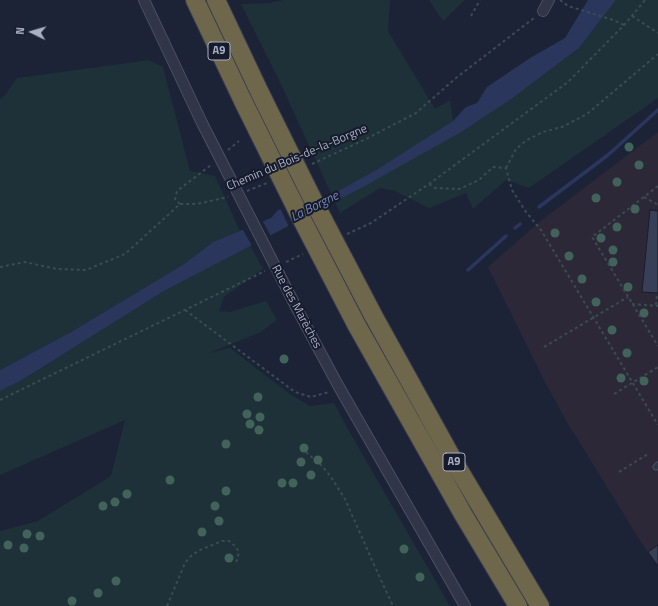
<!DOCTYPE html>
<meta charset="utf-8">
<style>
body{margin:0}
#map{position:relative;width:658px;height:606px;overflow:hidden;background:#1c2337;font-family:"Titillium Web",sans-serif}
canvas{display:block}
.north{position:absolute;left:12px;top:12px;width:40px;height:40px;-webkit-text-stroke:3px #161b2b;paint-order:stroke;rotate:275deg;font-size:11px;font-weight:700;line-height:16px;text-align:center;color:#a9afc5}
.north::after{content:'';display:block;margin:auto;width:14px;height:18px;background:#a9afc5;clip-path:polygon(50% 0,100% 100%,50% 72%,0 100%)}
</style>
<div id="map">
<canvas width="658" height="606"></canvas>
<div class="north">N</div>
</div>
<script>
const c = document.querySelector('canvas').getContext('2d');
c.lineJoin = 'round';
function fillPath(path, color) { c.fillStyle = color; c.fill(path, 'evenodd'); }
const shape = rows => new Path2D(rows.map(r => 'M' + r).join(''));
function trace(path, color, width, dash) { c.strokeStyle = color; c.lineWidth = width; c.lineCap = dash ? 'butt' : 'round'; c.setLineDash(dash || []); c.stroke(path); }
function write(font, color, halo, rows, align = 'center') {
  c.font = font + ' "Titillium Web",sans-serif'; c.lineWidth = 4; c.setLineDash([]); c.textBaseline = 'middle'; c.strokeStyle = halo; c.fillStyle = color; for (const [text, x, y, turn = 0] of rows) {
    c.save(); c.translate(x, y); c.rotate((+turn || 0) * Math.PI / 180); c.textAlign = isNaN(turn) ? turn : align; if (halo) c.strokeText(text, 0, 0); c.fillText(text, 0, 0); c.restore();
  }
}
fillPath(shape([
 [658,132,658,567,641,542,567,422,546,384,488,267,542,220]
]), '#2d2838');
fillPath(shape([
 [284,0,390,0,388,31,435,109,450,100,453,121,463,131,510,100,579,48,616,0,658,0,658,98,529,188,506,180,473,209,466,193,429,208,395,191,380,188,340,213,278,78,241,4,269,3],
 [429,0,465,0,443,21],
 [149,60,163,67,190,171,215,176,240,231,213,242,184,264,71,332,0,370,0,99,5,95,17,78],
 [250,245,263,269,224,297,219,311,230,312,266,301,277,320,261,332,209,353,230,348,291,395,310,406,334,403,349,431,450,606,0,606,0,531,38,521,111,476,125,420,0,475,0,391,22,380,164,291]
]), '#1e3038');
fillPath(shape([
 [588,0,616,0,579,48,510,100,463,131,365,186,164,291,22,380,0,391,0,370,71,332,184,264,213,242,271,218,278,210,333,194,378,169,453,121,466,107,477,103,487,87,530,58,565,38]
]), '#2a365c');
fillPath(shape([
 [327,194,333,205,289,227,280,208],
 [262,220,271,236,252,246,242,228]
]), '#1c2337');
trace(shape([
 [539,207,608,155,658,110],
 [515,228,520,224],
 [468,270,506,236]
]), '#2a365c', 3.5);
const building = shape([
 [650,210,658,211,658,293,642,292,650,210],
 [658,545,658,566,648,552,658,545]
]);
fillPath(building, '#384058');
trace(building, '#181d2d', 1);
const lane = shape([
 [656,467,658,465]
]);
const street = shape([
 [144,0,202,123],
 [543,11,549,0],
 [296,307,339,387,465,606]
]);
const highway = shape([
 [195,0,243,101],
 [216,0,260,93],
 [373,315,456,465,540,606],
 [356,324,463,514,518,606]
]);
trace(lane, '#4a5062', 7);
trace(street, '#4a5062', 12);
trace(highway, '#383d4e', 20);
trace(shape([
 [560,0,568,6,613,20,624,25],
 [471,16,480,0],
 [632,16,658,33],
 [228,150,239,141],
 [312,164,366,139,416,113,456,78,534,18],
 [506,168,516,149,527,140,543,132,562,127,587,114,658,54],
 [429,184,435,188,459,189,479,180,493,167,506,168,512,190,526,212,541,230,658,425],
 [658,186,592,237,658,346],
 [247,191,267,183],
 [644,197,658,205],
 [180,204,175,199,177,191,211,165],
 [347,234,371,223,429,184,568,82,626,23,645,0],
 [286,262,303,254],
 [0,267,25,262,57,269,86,270,125,254,180,204,197,204,228,197],
 [632,304,658,306],
 [656,305,657,294],
 [185,310,295,392,311,397,329,392],
 [544,347,628,297],
 [614,394,658,367],
 [0,400,265,271],
 [306,452,322,466,331,477,345,499,375,567,393,606],
 [619,472,648,454],
 [167,606,185,563,191,556,200,550,222,541,229,541,235,546,239,552,236,563]
]), '#384c52', 2, [3, 3]);
trace(lane, '#303547', 5);
trace(street, '#303547', 10);
trace(highway, '#6e674c', 18);
const streetBridge = shape([
 [202,123,296,307]
]);
const highwayBridge = shape([
 [260,93,315,204,373,315],
 [243,101,298,212,356,324]
]);
trace(streetBridge, '#4a5062', 12, []);
trace(highwayBridge, '#383d4e', 20, []);
trace(streetBridge, '#303547', 10);
trace(highwayBridge, '#6e674c', 18);
c.fillStyle = '#41635a';
for (const [x, y] of [
 [629,147],
 [639,165],
 [617,182],
 [596,198],
 [635,209],
 [617,227],
 [555,233],
 [601,238],
 [613,250],
 [569,256],
 [613,262],
 [582,279],
 [628,287],
 [596,302],
 [644,313],
 [612,330],
 [627,353],
 [284,359],
 [621,378],
 [644,381],
 [258,397],
 [247,414],
 [260,417],
 [250,424],
 [259,430],
 [226,444],
 [304,448],
 [318,460],
 [301,462],
 [311,475],
 [170,480],
 [282,483],
 [293,483],
 [226,491],
 [127,494],
 [115,502],
 [103,506],
 [215,506],
 [219,521],
 [202,532],
 [27,534],
 [40,536],
 [8,545],
 [24,548],
 [404,549],
 [229,558],
 [420,577],
 [116,581],
 [98,593],
 [72,601]
]) { c.beginPath(); c.arc(x, y, 4.5, 0, 2 * Math.PI); c.fill(); }
for (const [x, y, w] of [
 [219,51,22],
 [454,462,22]
]) { const box = new Path2D(); box.roundRect(x - w / 2, y - 9, w, 18, 3); c.fillStyle = '#161b2b'; c.fill(box); trace(box, '#a9afc5', 1); }
write('bold 11px', '#a9afc5', null, [
 ["A9",219,51],
 ["A9",454,462]
]);
write('12px', '#a9afc5', '#161b2b', [
 ["Chemin du Bois-de-la-Borgne",297,158,-23],
 ["Rue des Marèches",296,307,62]
]);
write('italic 13px', '#7585b6', '#161b2b', [
 ["La Borgne",315,207,-27]
]);
</script>
